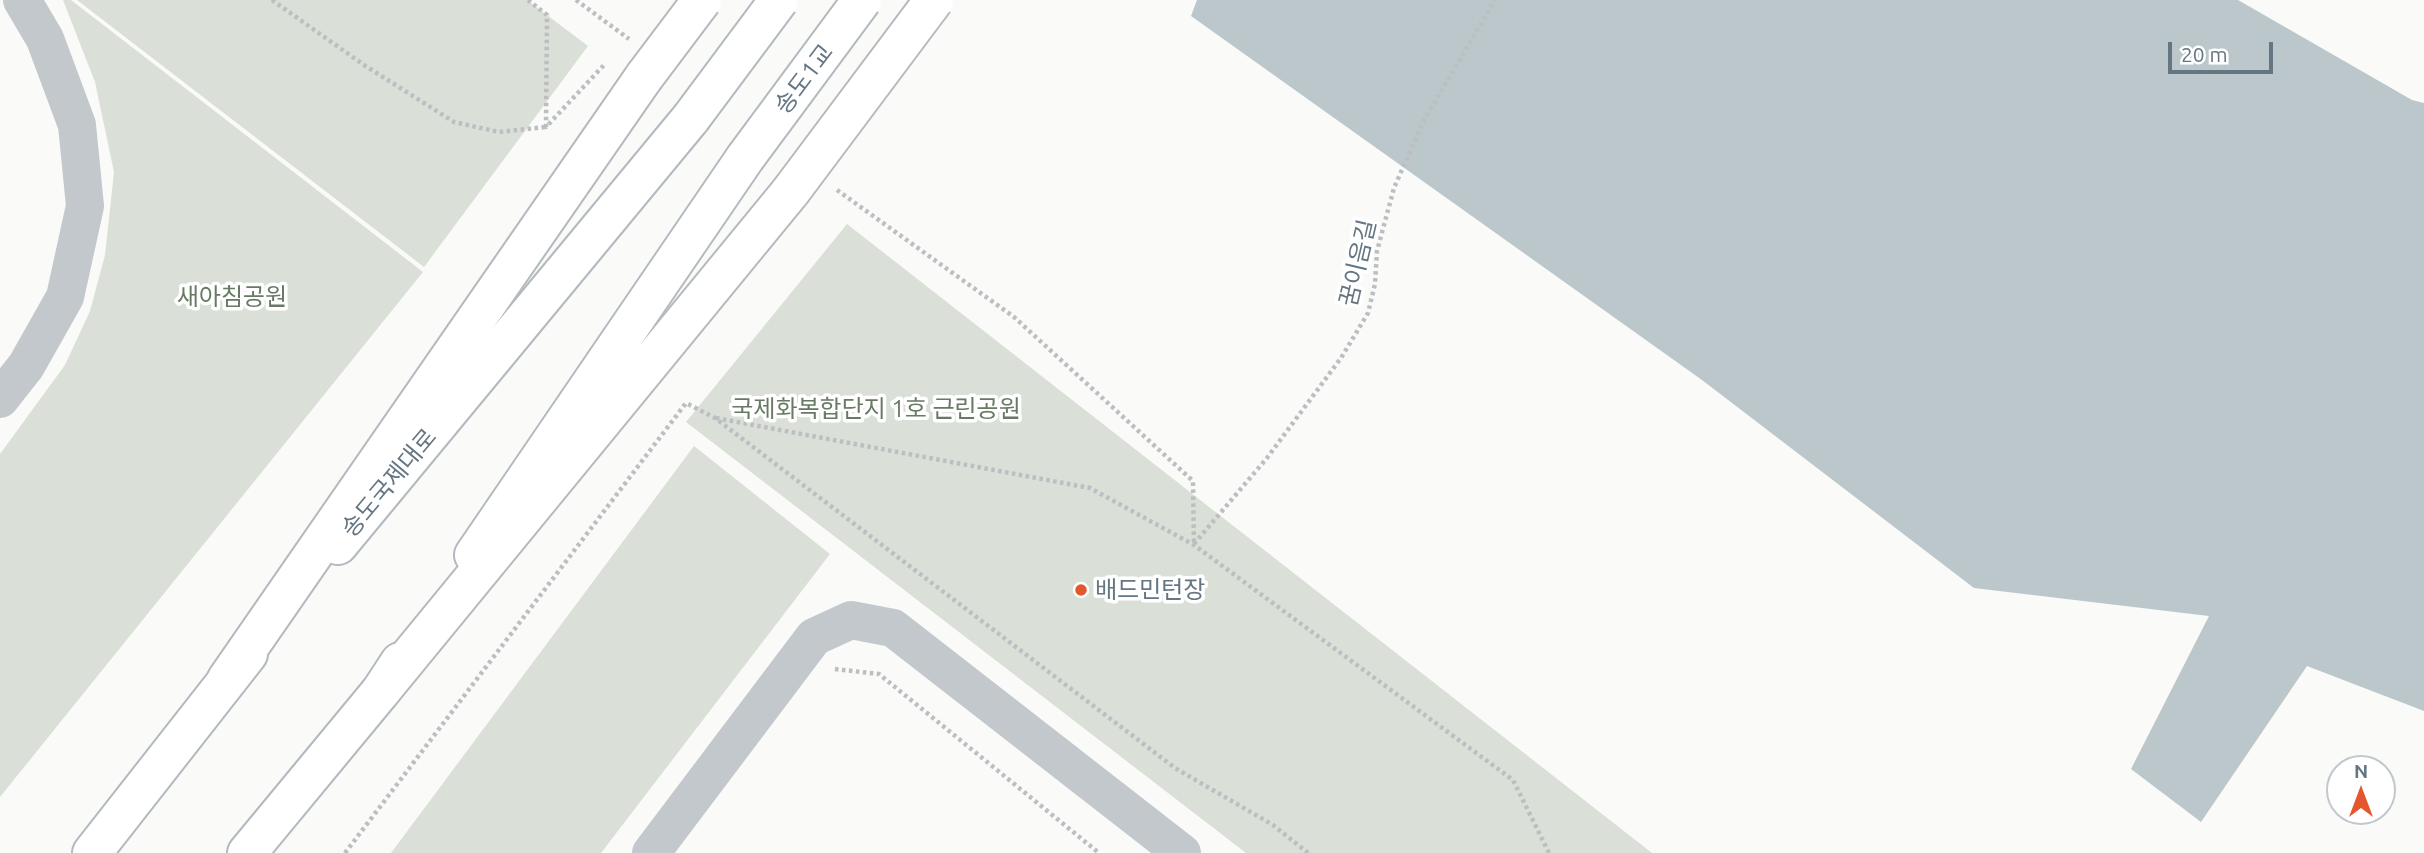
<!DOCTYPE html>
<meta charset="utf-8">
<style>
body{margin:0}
#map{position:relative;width:2424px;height:853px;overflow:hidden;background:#fafaf8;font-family:Ubuntu,sans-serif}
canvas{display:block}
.north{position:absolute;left:2326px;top:755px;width:70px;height:70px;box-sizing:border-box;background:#fff;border:2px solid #c1c8cd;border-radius:50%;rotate:0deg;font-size:19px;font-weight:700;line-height:28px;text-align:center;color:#657683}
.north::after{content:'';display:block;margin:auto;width:24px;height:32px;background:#e4572e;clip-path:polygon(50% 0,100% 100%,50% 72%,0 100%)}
.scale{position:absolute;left:2168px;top:42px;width:105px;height:32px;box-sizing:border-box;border:4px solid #657683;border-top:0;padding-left:9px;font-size:21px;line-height:24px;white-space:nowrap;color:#657683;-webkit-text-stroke:5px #fff;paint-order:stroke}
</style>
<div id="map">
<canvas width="2424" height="853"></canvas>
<div class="north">N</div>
<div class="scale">20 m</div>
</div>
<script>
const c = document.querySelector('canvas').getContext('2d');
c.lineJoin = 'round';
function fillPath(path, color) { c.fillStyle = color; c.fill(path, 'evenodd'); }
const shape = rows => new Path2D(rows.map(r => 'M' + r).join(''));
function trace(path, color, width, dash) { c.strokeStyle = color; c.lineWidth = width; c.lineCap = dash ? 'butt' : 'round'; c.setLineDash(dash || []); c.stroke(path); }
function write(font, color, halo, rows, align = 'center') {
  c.font = font + ' Ubuntu,"Noto Sans KR",sans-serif'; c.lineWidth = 7; c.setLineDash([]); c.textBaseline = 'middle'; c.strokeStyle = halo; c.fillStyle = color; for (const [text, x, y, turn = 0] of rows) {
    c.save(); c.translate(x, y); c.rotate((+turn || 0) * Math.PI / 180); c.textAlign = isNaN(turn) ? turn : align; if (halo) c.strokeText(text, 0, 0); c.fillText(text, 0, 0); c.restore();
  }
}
fillPath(shape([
 [63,0,71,0,423,272,0,797,0,454,65,365,90,311,105,255,114,172,95,82],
 [77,0,527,0,588,46,424,267],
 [847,224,1652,853,1246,853,686,422],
 [694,446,830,554,601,853,391,853]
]), '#dadfd7');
fillPath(shape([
 [1197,0,2238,0,2412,100,2424,103,2424,711,2307,666,2201,822,2131,769,2209,616,1974,588,1702,380,1191,16]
]), '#bbc7cb');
const secondary = shape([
 [338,545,691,118],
 [474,555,745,158],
 [92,853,248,654],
 [247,853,381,691,400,662]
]);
const primary = shape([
 [227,679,644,77],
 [381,691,791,191]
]);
trace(secondary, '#b3babf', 42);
trace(primary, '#b5babe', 42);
trace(shape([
 [272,0,364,65,454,122,499,132,546,127],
 [528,0,547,15,546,127,604,65],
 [576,0,629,39],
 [837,190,1014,317,1193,481,1194,545],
 [716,418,1090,488,1194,545,1513,780,1549,853],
 [1194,544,1267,458,1341,358,1368,313,1375,284,1377,251,1394,188,1423,122,1495,0],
 [835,669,879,674,1099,853],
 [345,853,686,403,715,418,1175,768,1273,825,1308,853]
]), '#bbbfc2', 4.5, [3.5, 3.5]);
trace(shape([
 [0,399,26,366,65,297,85,206,77,125,45,39,22,0],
 [651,853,814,637,851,620,893,628,1182,853]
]), '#c3c8cc', 38);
trace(secondary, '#fff', 38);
trace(primary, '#fff', 38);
const secondaryBridge = shape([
 [691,118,779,0],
 [745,158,862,0]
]);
const primaryBridge = shape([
 [644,77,702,0],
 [791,191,934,0]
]);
trace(secondaryBridge, '#b3babf', 42, []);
trace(primaryBridge, '#b5babe', 42, []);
trace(secondaryBridge, '#fff', 38);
trace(primaryBridge, '#fff', 38);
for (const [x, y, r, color] of [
 [1081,590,7,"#e4572e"]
]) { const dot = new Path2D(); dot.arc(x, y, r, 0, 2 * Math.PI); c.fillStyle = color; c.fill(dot); trace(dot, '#fff', 2.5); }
write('24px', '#657683', '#fff', [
 ["송도1교",804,79,-53],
 ["꿈이음길",1358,263,-77],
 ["송도국제대로",389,483,-50]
]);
write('24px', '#687a64', '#fff', [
 ["새아침공원",232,297],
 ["국제화복합단지 1호 근린공원",876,409]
]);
write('24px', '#657683', '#fff', [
 ["배드민턴장",1095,590]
], 'left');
</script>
